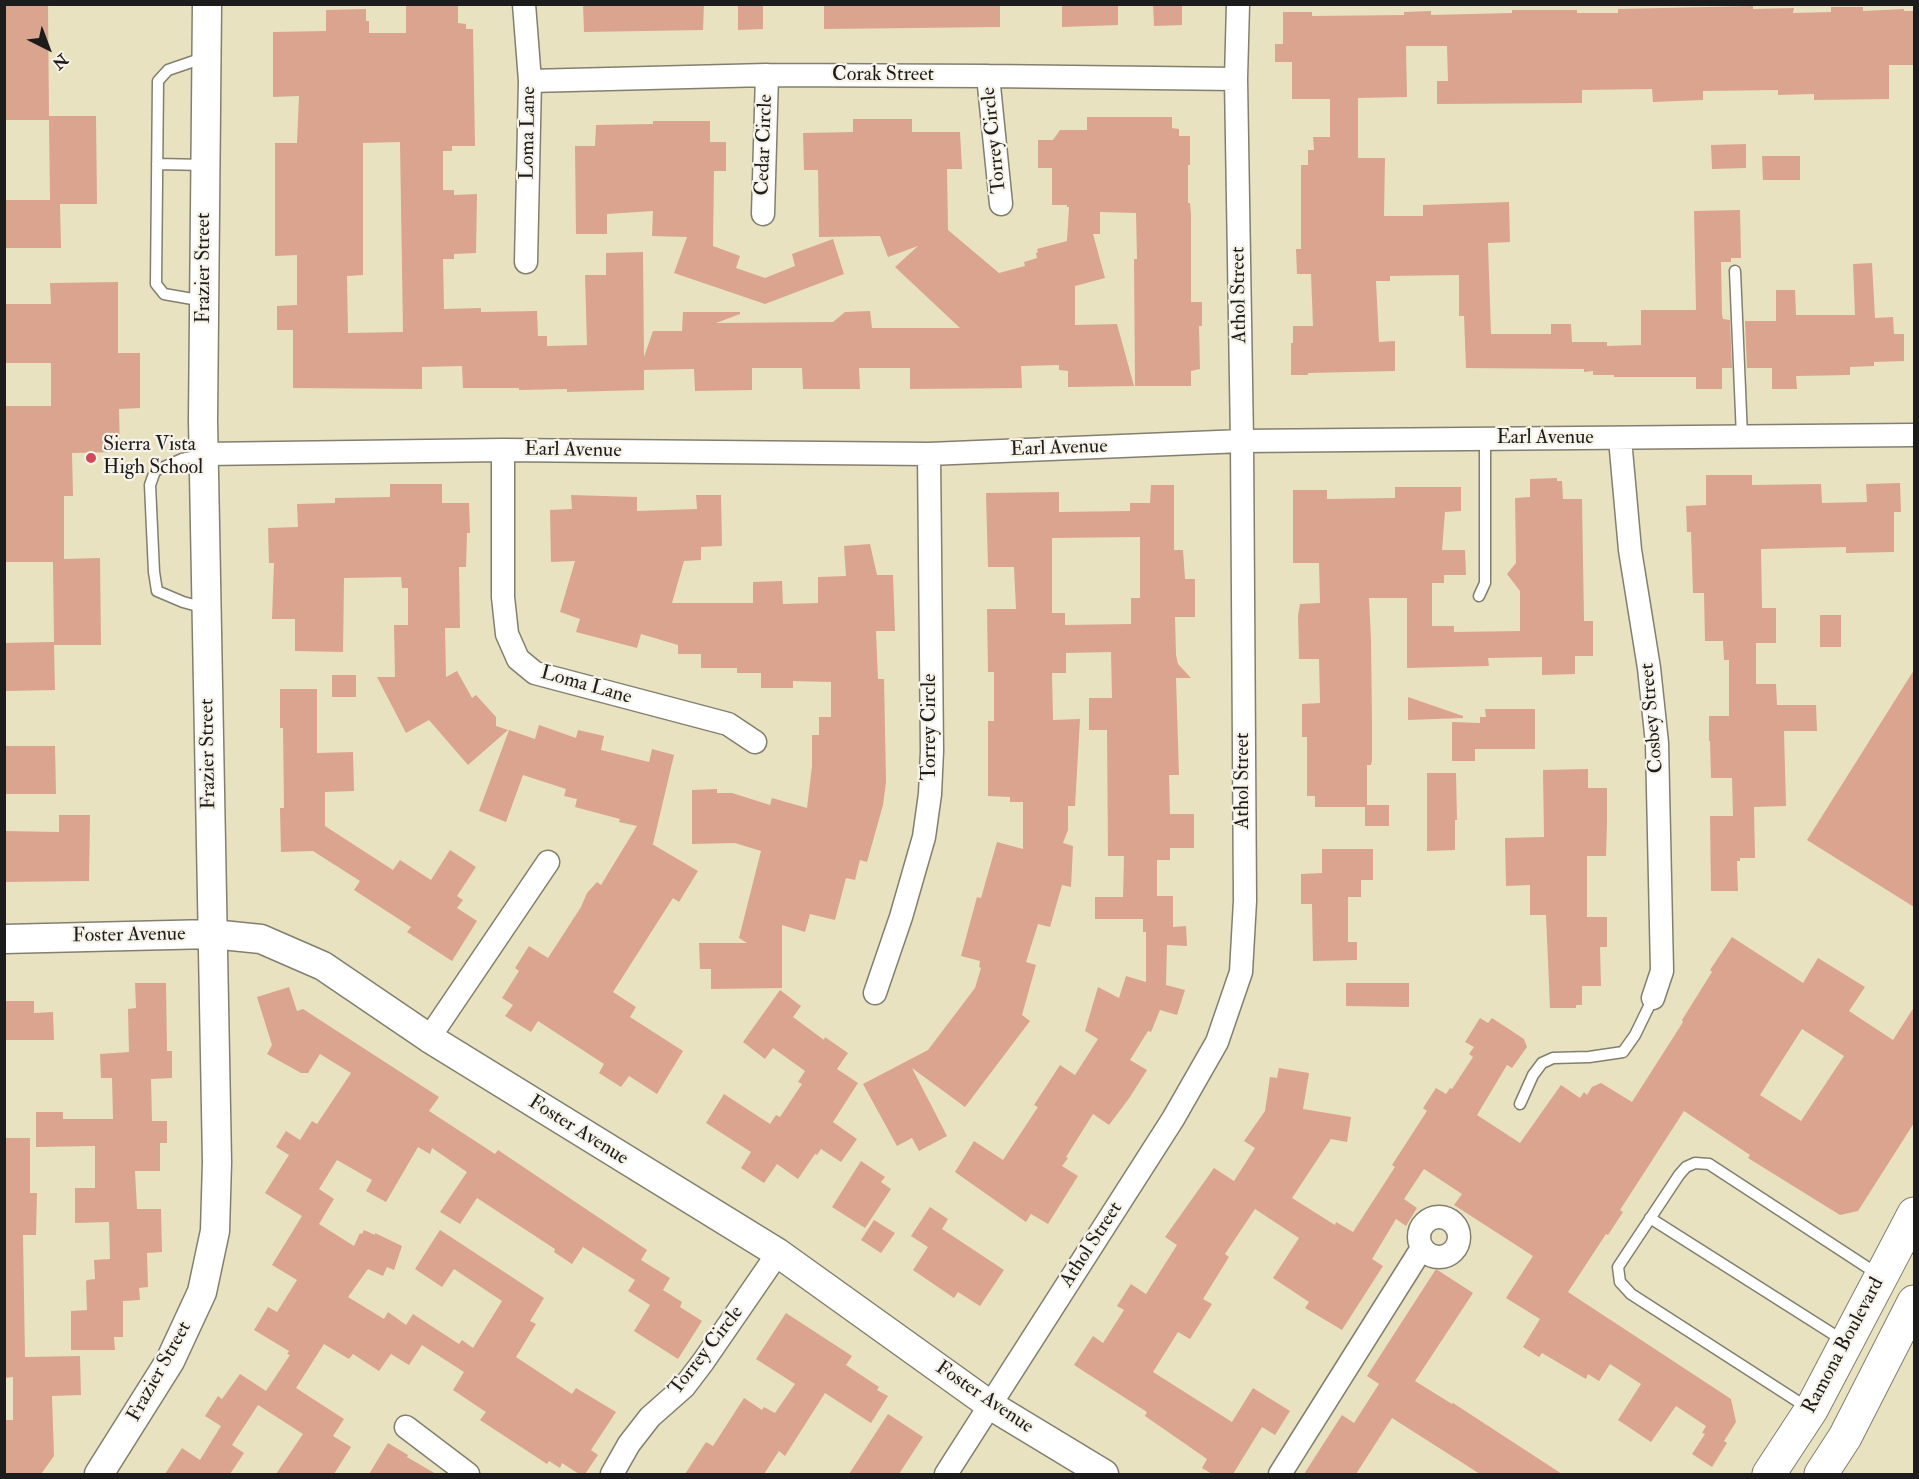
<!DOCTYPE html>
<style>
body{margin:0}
#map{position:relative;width:1919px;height:1479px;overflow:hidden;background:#e8e2c1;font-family:"IM FELL Double Pica",serif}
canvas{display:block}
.frame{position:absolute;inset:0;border:6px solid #1c1c1c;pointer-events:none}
.north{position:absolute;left:18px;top:18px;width:60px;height:60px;-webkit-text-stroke:4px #f7f3e8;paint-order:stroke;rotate:138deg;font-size:16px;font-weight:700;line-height:24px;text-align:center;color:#1c1c1c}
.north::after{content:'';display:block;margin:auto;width:21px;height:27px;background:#1c1c1c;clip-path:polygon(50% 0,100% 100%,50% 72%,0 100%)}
</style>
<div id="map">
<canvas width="1919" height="1479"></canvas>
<div class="frame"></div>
<div class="north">N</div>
</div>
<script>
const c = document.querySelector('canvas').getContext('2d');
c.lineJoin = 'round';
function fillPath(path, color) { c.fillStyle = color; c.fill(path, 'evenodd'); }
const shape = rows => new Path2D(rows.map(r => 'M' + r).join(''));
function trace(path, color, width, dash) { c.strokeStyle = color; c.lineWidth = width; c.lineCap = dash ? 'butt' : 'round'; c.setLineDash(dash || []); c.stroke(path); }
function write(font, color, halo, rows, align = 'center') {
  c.font = font + ' "IM FELL Double Pica",serif'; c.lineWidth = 4.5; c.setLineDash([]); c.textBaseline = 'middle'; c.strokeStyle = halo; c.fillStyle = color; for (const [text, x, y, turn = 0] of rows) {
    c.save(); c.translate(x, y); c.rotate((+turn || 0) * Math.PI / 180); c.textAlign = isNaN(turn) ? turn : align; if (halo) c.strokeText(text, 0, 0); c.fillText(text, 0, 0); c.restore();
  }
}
fillPath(shape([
 [4,4,48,4,49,116,96,116,97,204,60,204,61,248,4,248,4,200,50,200,49,120,4,120],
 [406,4,458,4,458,23,466,24,466,29,473,29,475,146,452,146,452,151,443,151,443,190,454,190,454,195,477,194,476,253,454,254,454,259,443,259,444,309,481,308,481,312,537,311,538,336,547,336,547,346,587,345,585,275,606,275,606,253,643,252,644,357,653,331,682,331,683,312,740,312,740,314,716,323,833,322,845,312,870,311,872,328,960,328,895,267,918,246,888,257,880,236,819,237,818,170,804,170,803,133,853,132,853,119,912,119,912,132,960,132,962,169,947,169,948,230,999,273,1025,266,1024,262,1037,258,1036,253,1038,252,1037,249,1067,241,1069,207,1067,207,1067,205,1052,205,1052,168,1038,168,1038,140,1053,140,1060,130,1087,130,1087,117,1172,117,1172,128,1179,129,1179,136,1190,136,1190,165,1188,165,1188,203,1190,203,1191,215,1191,302,1202,302,1202,326,1199,326,1200,369,1191,371,1191,386,1135,386,1134,259,1137,259,1136,213,1100,212,1100,234,1093,234,1105,278,1075,286,1075,325,1117,324,1134,386,1068,387,1068,371,1059,370,1059,365,1021,366,1022,388,910,389,910,368,859,368,860,389,803,389,802,368,752,368,752,390,695,391,694,369,691,369,644,370,644,390,567,392,567,389,519,390,519,388,463,388,462,366,422,367,422,389,293,388,293,330,277,330,277,306,297,305,297,255,275,256,275,143,297,143,299,96,273,97,273,32,326,31,326,10,366,9,366,21,369,21,369,33,406,33],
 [400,142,403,332,348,333,347,276,363,275,363,143],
 [583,4,704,4,703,30,584,32],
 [824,4,1000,4,1000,27,824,29],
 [1062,4,1118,4,1118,25,1062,27],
 [1153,4,1182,4,1182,25,1154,26],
 [738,5,763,5,763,29,738,30],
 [1753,6,1753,9,1794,8,1793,13,1831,12,1831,7,1863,7,1863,11,1904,9,1904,11,1914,11,1914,65,1889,65,1889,99,1814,100,1814,94,1778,95,1778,90,1703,91,1703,100,1653,102,1652,89,1582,90,1582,103,1437,104,1437,81,1448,81,1447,46,1406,46,1407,97,1358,98,1358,158,1385,158,1384,216,1423,216,1423,205,1509,202,1510,242,1488,243,1491,334,1551,334,1551,324,1571,324,1572,342,1607,342,1607,346,1641,345,1641,310,1696,310,1694,211,1740,210,1741,258,1731,258,1731,262,1721,262,1722,314,1723,319,1730,320,1732,368,1722,368,1722,389,1696,389,1696,377,1614,377,1614,375,1593,375,1593,371,1584,372,1584,369,1466,368,1464,316,1459,316,1459,275,1390,276,1390,281,1376,281,1379,342,1395,341,1395,371,1308,373,1308,375,1291,375,1291,343,1293,343,1293,326,1313,326,1311,274,1297,274,1296,249,1301,249,1301,165,1308,165,1308,150,1314,150,1313,137,1330,137,1330,99,1292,99,1292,62,1275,62,1275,44,1283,44,1283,12,1312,12,1312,16,1404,15,1404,12,1431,11,1431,15,1512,13,1512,10,1577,10,1577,13,1618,13,1618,9],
 [653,121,710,121,710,142,726,142,726,171,714,171,713,246,740,256,736,268,765,278,795,266,792,254,833,239,844,274,765,304,674,273,687,237,652,236,653,211,607,214,607,234,576,234,575,146,595,146,596,125,653,124],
 [1746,144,1746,168,1712,169,1711,145],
 [1762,156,1800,156,1800,180,1763,180],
 [1872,263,1875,318,1893,317,1894,334,1904,334,1904,361,1874,362,1874,366,1850,367,1850,375,1796,376,1797,389,1772,389,1772,368,1747,368,1745,321,1776,321,1776,290,1795,290,1796,315,1855,315,1853,264],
 [118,282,118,353,140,353,140,408,119,409,120,452,72,453,73,496,64,496,64,559,100,558,101,645,54,645,55,690,4,691,4,643,54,642,53,562,4,562,4,406,51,406,51,363,4,363,4,304,51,304,50,283],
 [1706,475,1752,475,1752,485,1821,484,1822,503,1867,502,1866,484,1900,483,1901,512,1894,512,1894,552,1846,553,1846,547,1761,549,1762,608,1776,608,1776,643,1756,643,1756,684,1776,684,1777,705,1816,705,1817,731,1784,731,1786,806,1754,807,1755,858,1740,858,1740,861,1737,861,1738,891,1711,891,1710,816,1733,816,1732,778,1711,778,1710,741,1709,741,1709,716,1729,716,1729,660,1724,660,1723,641,1705,641,1704,593,1693,593,1691,532,1687,532,1686,506,1706,505],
 [1557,478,1557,481,1562,481,1563,499,1582,499,1584,621,1593,621,1593,656,1575,656,1575,674,1542,675,1542,657,1488,658,1489,666,1407,668,1407,598,1369,598,1371,639,1372,721,1372,760,1371,765,1367,765,1367,805,1389,805,1389,826,1365,826,1365,807,1315,807,1315,796,1307,796,1307,737,1302,737,1302,704,1320,703,1319,659,1299,659,1298,616,1300,604,1320,603,1319,563,1293,563,1293,490,1327,490,1327,499,1395,498,1395,487,1461,487,1461,511,1445,512,1442,550,1465,550,1466,575,1444,575,1444,583,1432,583,1432,626,1454,626,1454,632,1520,631,1520,591,1507,574,1516,563,1515,498,1530,497,1530,479],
 [390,484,442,484,442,503,469,503,470,533,467,533,466,567,459,567,460,628,445,628,446,677,457,671,472,698,476,695,496,717,496,726,508,730,468,765,429,720,406,733,377,677,395,677,394,625,408,625,408,588,402,588,401,577,344,578,343,652,295,651,295,619,272,619,274,563,269,563,268,528,298,527,297,504,335,503,335,498,390,497],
 [1151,485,1174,485,1174,550,1183,550,1185,579,1195,579,1195,617,1175,617,1176,655,1178,664,1191,678,1176,678,1179,775,1169,775,1170,814,1194,814,1194,848,1170,848,1170,860,1157,860,1157,896,1173,896,1173,927,1186,926,1187,946,1167,945,1166,985,1185,990,1177,1015,1160,1010,1151,1032,1148,1031,1130,1060,1147,1070,1130,1097,1109,1125,1093,1114,1066,1157,1068,1158,1062,1166,1078,1176,1048,1224,1031,1214,1026,1222,955,1172,974,1141,1003,1160,1038,1107,1034,1105,1060,1065,1075,1075,1098,1039,1085,1031,1098,987,1119,998,1126,976,1146,982,1146,932,1143,932,1143,919,1095,919,1095,897,1123,897,1124,856,1108,856,1107,730,1089,730,1089,698,1112,698,1111,652,1066,653,1066,673,1052,673,1053,720,1080,719,1075,806,1068,806,1068,830,1063,843,1073,846,1071,887,1062,885,1050,927,1038,924,1026,962,1036,965,1022,1015,1030,1021,965,1107,912,1068,947,1136,919,1151,912,1138,897,1146,863,1084,928,1050,975,988,981,968,979,967,980,961,961,956,977,897,981,898,997,842,1023,849,1023,802,1010,802,1010,797,988,796,988,721,994,721,994,672,988,672,987,609,1016,609,1014,567,988,567,986,493,1059,492,1059,512,1130,511,1130,503,1150,503],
 [1140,537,1140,598,1131,598,1131,624,1065,625,1065,613,1052,613,1052,538],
 [571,495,637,497,637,511,697,509,696,495,721,495,722,546,701,547,701,560,684,561,672,603,753,603,753,582,782,581,783,604,818,603,818,577,846,576,844,546,870,544,877,575,893,575,895,631,876,631,878,679,884,679,886,782,883,805,867,862,860,860,855,880,846,878,835,920,810,914,805,932,782,925,782,988,711,989,711,969,700,969,699,943,747,943,739,938,761,851,735,843,692,844,692,790,717,789,717,793,732,793,770,805,772,798,807,808,812,766,812,735,819,735,819,717,831,717,831,682,793,681,793,688,761,688,761,673,737,673,737,668,701,668,701,654,678,654,678,645,641,634,637,648,576,632,580,619,560,612,575,561,551,562,550,510,572,509],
 [1820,615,1841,615,1841,647,1820,647],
 [1914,670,1914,907,1807,840],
 [332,675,356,675,356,697,332,697],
 [280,689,317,689,317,753,353,752,354,791,325,792,325,826,393,870,400,860,431,880,450,850,476,867,457,896,463,900,457,908,477,921,452,961,407,932,411,927,354,890,360,881,313,851,281,852,280,808,284,808,283,728,280,728],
 [1408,697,1463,716,1463,718,1408,720],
 [1485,709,1535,709,1535,749,1475,749,1475,761,1452,761,1452,722,1480,723,1480,717,1486,717],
 [539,725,576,738,578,730,604,736,601,750,649,762,652,749,674,755,653,844,652,844,698,871,679,902,673,898,613,992,636,1007,630,1017,683,1051,657,1094,629,1076,621,1087,599,1073,604,1064,538,1021,531,1032,505,1016,513,1005,502,998,519,971,515,968,529,946,548,958,581,907,587,893,597,882,601,885,637,826,619,822,620,819,575,807,577,799,564,796,566,789,523,775,506,822,479,811,509,730,535,739],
 [4,746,55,746,56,794,4,794],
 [1588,769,1588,788,1607,788,1607,822,1606,856,1587,856,1587,917,1607,917,1607,947,1600,947,1601,986,1582,986,1582,1005,1576,1005,1576,1008,1550,1008,1546,915,1530,915,1530,885,1506,886,1505,838,1544,837,1543,770],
 [1427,773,1456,773,1457,820,1455,820,1455,850,1427,851],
 [59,815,90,815,89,881,4,882,4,831,59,832],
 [1322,849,1373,849,1373,880,1361,880,1361,897,1348,897,1348,942,1357,942,1357,960,1313,961,1312,904,1301,904,1301,874,1322,873],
 [1732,937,1803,983,1818,958,1865,987,1849,1011,1893,1040,1914,1007,1914,1123,1858,1211,1840,1215,1748,1158,1750,1155,1684,1111,1620,1210,1623,1212,1608,1235,1606,1234,1568,1292,1731,1399,1736,1422,1724,1441,1727,1443,1712,1467,1692,1454,1705,1434,1702,1433,1706,1426,1676,1406,1651,1442,1618,1420,1641,1384,1610,1364,1599,1381,1588,1374,1586,1379,1542,1353,1539,1357,1523,1347,1540,1319,1506,1298,1533,1256,1454,1205,1462,1194,1424,1169,1404,1199,1417,1208,1406,1226,1396,1219,1372,1259,1383,1266,1342,1330,1305,1308,1309,1302,1273,1278,1299,1238,1255,1209,1225,1254,1229,1257,1203,1299,1212,1304,1190,1339,1178,1332,1153,1372,1232,1422,1253,1388,1290,1411,1275,1435,1262,1427,1233,1474,1212,1474,1202,1468,1207,1459,1145,1416,1147,1412,1074,1365,1093,1336,1103,1343,1124,1310,1117,1306,1131,1284,1146,1294,1177,1245,1165,1237,1214,1168,1234,1181,1255,1148,1244,1141,1265,1111,1270,1077,1277,1078,1279,1068,1309,1073,1303,1109,1351,1117,1347,1142,1331,1139,1292,1198,1335,1225,1336,1222,1353,1232,1395,1167,1392,1165,1427,1111,1423,1108,1436,1088,1446,1094,1450,1088,1452,1089,1473,1057,1469,1054,1474,1047,1465,1042,1480,1018,1488,1023,1492,1018,1524,1039,1527,1047,1512,1068,1507,1065,1477,1115,1520,1143,1561,1085,1580,1098,1584,1092,1587,1095,1592,1087,1601,1083,1632,1102,1683,1022,1682,1020,1712,972,1710,970],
 [1802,1029,1844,1056,1801,1121,1760,1095],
 [135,983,166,983,167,1051,172,1051,172,1078,151,1079,152,1121,167,1121,167,1143,160,1143,160,1171,135,1171,137,1209,161,1209,162,1252,147,1253,148,1287,139,1288,140,1300,123,1301,123,1337,114,1337,115,1350,71,1350,71,1311,87,1310,86,1282,87,1280,95,1279,94,1260,110,1259,109,1222,75,1223,75,1188,95,1188,95,1146,36,1147,36,1112,63,1112,63,1119,113,1119,112,1078,101,1078,100,1054,129,1052,128,1009,136,1008],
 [1346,983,1409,983,1409,1007,1346,1006],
 [289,987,297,1011,303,1009,439,1097,429,1111,495,1154,498,1150,647,1250,641,1260,670,1278,663,1290,682,1302,680,1307,702,1321,678,1359,634,1331,650,1305,628,1291,635,1280,583,1247,572,1264,554,1252,555,1249,477,1198,460,1224,440,1212,467,1172,432,1148,430,1154,418,1147,386,1202,366,1191,372,1180,337,1160,319,1189,334,1199,319,1224,354,1246,360,1233,362,1234,364,1230,375,1235,375,1233,402,1246,394,1270,387,1267,383,1276,368,1269,348,1297,384,1319,388,1312,406,1325,413,1314,459,1344,462,1340,473,1348,502,1301,454,1269,442,1287,415,1269,440,1230,544,1298,530,1321,536,1324,516,1357,572,1394,576,1388,616,1412,591,1450,598,1455,585,1474,579,1474,562,1463,560,1468,549,1461,547,1464,480,1420,486,1412,453,1390,464,1372,422,1345,409,1365,391,1354,379,1371,353,1354,349,1359,324,1344,296,1388,344,1419,333,1436,351,1447,334,1474,276,1474,303,1434,258,1405,232,1445,244,1453,230,1474,165,1474,182,1448,200,1460,221,1426,205,1416,218,1396,222,1399,240,1374,266,1391,290,1355,287,1354,289,1351,254,1330,268,1307,277,1312,297,1280,272,1265,302,1216,265,1193,289,1155,276,1147,286,1131,300,1140,312,1121,317,1124,351,1073,320,1054,308,1073,301,1073,267,1054,272,1045,257,997],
 [780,990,801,1006,793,1017,824,1040,825,1037,848,1053,837,1069,858,1083,833,1122,857,1139,841,1162,821,1149,817,1155,815,1154,798,1179,777,1164,764,1183,741,1168,751,1152,706,1123,724,1094,770,1124,776,1115,780,1117,802,1084,798,1082,805,1071,773,1048,765,1059,743,1042],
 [4,1001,34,1001,34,1013,53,1012,54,1040,4,1040],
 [4,1138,30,1138,30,1193,37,1193,36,1235,23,1235,25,1357,80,1356,81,1395,52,1396,54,1456,41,1474,4,1474,4,1420,13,1420,13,1377,4,1378],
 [861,1161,885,1177,881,1182,891,1189,865,1228,832,1207],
 [930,1207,948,1219,942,1229,1004,1270,980,1306,958,1292,954,1298,913,1270,928,1247,911,1236],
 [874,1220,895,1233,881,1253,861,1240],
 [1436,1269,1473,1293,1415,1381,1452,1404,1453,1403,1562,1474,1480,1474,1392,1418,1356,1474,1304,1474,1342,1415,1354,1423,1379,1384,1367,1376],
 [786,1313,852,1356,846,1365,879,1387,877,1390,888,1396,871,1423,825,1393,785,1456,779,1451,764,1474,685,1474,706,1442,713,1446,744,1398,762,1410,764,1407,775,1413,795,1384,756,1359],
 [888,1414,923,1437,899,1474,849,1474],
 [388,1443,408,1455,407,1457,436,1474,369,1474]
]), '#dba48f');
const service = shape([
 [203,58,168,70,158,81,156,284,164,294,204,301],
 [157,164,205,165],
 [1735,271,1742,437],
 [201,455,182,459,155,471,150,485,154,572,157,591,183,602,205,608],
 [1479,596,1485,583,1485,440],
 [1520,1104,1533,1075,1542,1063,1553,1058,1589,1057,1623,1052,1635,1035,1653,998],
 [1650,1218,1844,1341],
 [1808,1408,1631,1294,1620,1282,1618,1267,1679,1175,1686,1167,1695,1163,1709,1164,1879,1275]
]);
const minor = shape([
 [524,4,530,81,526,262],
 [988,76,1001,204],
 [530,81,767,75,988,76,1236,79],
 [763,214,767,75],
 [1620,439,1630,550,1649,668,1657,743,1662,971,1653,998],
 [503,450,503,597,507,634,518,659,535,673,728,724,755,742],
 [204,454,503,450,929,454,1242,441,1914,435],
 [875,993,901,917,924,837,930,794,932,751,929,454],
 [429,1038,548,862],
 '1419 1237a20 20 0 1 1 40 0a20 20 0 1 1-40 0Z',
 [406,1427,468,1474],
 [612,1474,629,1444,650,1417,684,1387,703,1362,778,1253],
 [946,1474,1173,1119,1217,1042,1241,972,1245,901,1242,441,1236,79,1238,4],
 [1280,1474,1422,1248]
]);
const tertiary = shape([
 [4,939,212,934,261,939,323,966,429,1038,778,1253,990,1405,1104,1474],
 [99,1474,170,1361,202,1292,215,1231,217,1162,203,420,207,4]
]);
const primary = shape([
 [1769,1474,1811,1410,1914,1214],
 [1821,1474,1845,1437,1914,1302]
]);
trace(service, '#827f6e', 13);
trace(minor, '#827f6e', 25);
trace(tertiary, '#827f6e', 31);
trace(primary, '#827f6e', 35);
trace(service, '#fff', 10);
trace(minor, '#fff', 22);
trace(tertiary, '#fff', 28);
trace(primary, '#fff', 33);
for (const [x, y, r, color] of [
 [91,458,6,"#d1495b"]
]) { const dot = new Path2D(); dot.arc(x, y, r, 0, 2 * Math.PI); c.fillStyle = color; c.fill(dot); trace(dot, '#f7f3e8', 2); }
write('20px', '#1c1c1c', '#f7f3e8', [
 ["Corak Street",883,76],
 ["Loma Lane",529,133,-89],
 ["Torrey Circle",995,140,-96],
 ["Cedar Circle",765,145,-88],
 ["Frazier Street",205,268,-90],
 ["Athol Street",1240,295,-91],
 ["Earl Avenue",1545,439],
 ["Earl Avenue",1059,449,-2],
 ["Earl Avenue",573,451,1],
 ["Loma Lane",586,686,16],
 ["Cosbey Street",1653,718,-95],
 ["Torrey Circle",931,727,-90],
 ["Frazier Street",209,754,-91],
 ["Athol Street",1244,781,-90],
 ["Foster Avenue",129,936,-1],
 ["Foster Avenue",578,1131,32],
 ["Athol Street",1092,1245,-57],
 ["Ramona Boulevard",1844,1346,-62],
 ["Torrey Circle",707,1351,-52],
 ["Frazier Street",160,1372,-61],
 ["Foster Avenue",984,1398,34]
]);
write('20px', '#1c1c1c', '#f7f3e8', [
 ["Sierra Vista",103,446],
 ["High School",103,469]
], 'left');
</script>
